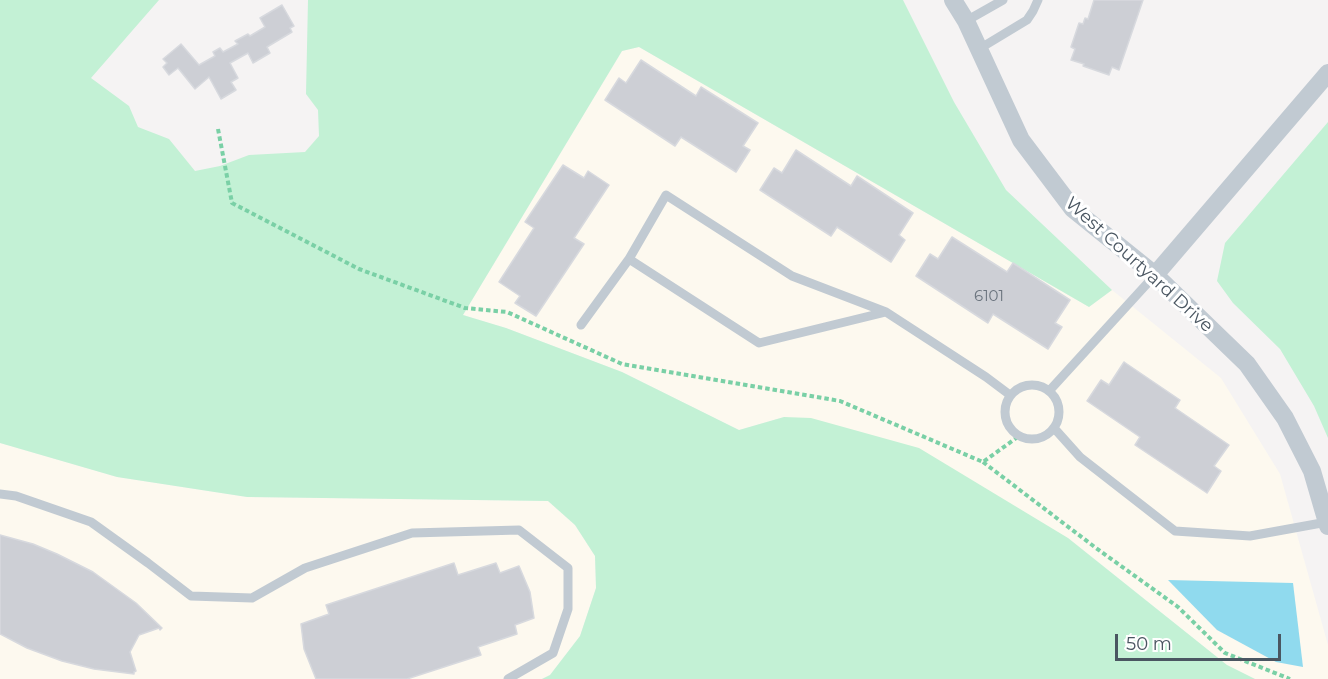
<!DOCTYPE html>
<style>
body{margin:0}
#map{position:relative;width:1328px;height:679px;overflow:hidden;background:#f5f3f3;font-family:Montserrat,sans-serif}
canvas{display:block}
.scale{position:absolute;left:1115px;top:634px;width:166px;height:27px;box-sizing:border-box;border:3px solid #4a5661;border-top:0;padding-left:8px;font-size:18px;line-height:21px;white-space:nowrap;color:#4a5661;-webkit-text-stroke:4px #fff;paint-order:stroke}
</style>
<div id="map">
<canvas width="1328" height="679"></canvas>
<div class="scale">50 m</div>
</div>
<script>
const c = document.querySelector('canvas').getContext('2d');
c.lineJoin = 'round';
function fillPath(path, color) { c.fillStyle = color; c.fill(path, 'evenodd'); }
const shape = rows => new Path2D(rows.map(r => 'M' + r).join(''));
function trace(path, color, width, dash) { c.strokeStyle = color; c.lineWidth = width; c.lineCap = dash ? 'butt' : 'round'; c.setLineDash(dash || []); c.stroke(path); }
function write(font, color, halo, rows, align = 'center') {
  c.font = font + ' Montserrat,sans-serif'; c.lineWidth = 6; c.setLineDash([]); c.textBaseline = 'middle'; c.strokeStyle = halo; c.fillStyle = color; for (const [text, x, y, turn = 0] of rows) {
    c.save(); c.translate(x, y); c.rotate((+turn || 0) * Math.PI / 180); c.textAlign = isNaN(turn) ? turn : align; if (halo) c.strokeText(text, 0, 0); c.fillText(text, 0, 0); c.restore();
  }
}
fillPath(shape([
 [639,47,1089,307,1112,290,1221,378,1280,474,1328,645,1328,679,1255,679,1227,665,1068,538,784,417,739,430,622,372,506,328,463,315,622,51],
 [0,443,117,477,247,497,548,501,575,525,595,556,596,588,580,636,550,675,542,679,0,679]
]), '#fdf9ef');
fillPath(shape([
 [0,0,159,0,91,78,129,106,138,127,169,139,195,171,220,166,249,155,305,152,319,136,318,110,306,94,308,0,903,0,954,102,1006,190,1112,290,1089,307,639,47,622,51,463,315,506,328,622,372,739,430,784,417,811,418,919,448,1068,538,1227,665,1255,679,542,679,550,675,580,636,596,588,595,556,575,525,548,501,247,497,117,477,0,443],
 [1328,122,1328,438,1314,406,1280,349,1233,303,1217,281,1225,243]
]), '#c3f1d5');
fillPath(shape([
 [1168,580,1293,583,1303,667,1276,662,1217,630]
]), '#90daee');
const building = shape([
 [1094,0,1143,0,1119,70,1112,67,1109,75,1083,66,1084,64,1071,60,1075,49,1071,47,1079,23,1083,24,1085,18,1088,19,1094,0],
 [282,5,294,26,290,28,292,32,267,47,270,53,253,63,248,53,230,63,238,78,231,82,236,90,221,99,209,77,195,89,178,68,169,75,163,67,167,63,163,59,181,44,199,65,215,56,213,52,220,48,223,52,238,44,235,41,248,34,250,36,265,27,260,18,282,5],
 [641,60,696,96,701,87,758,123,743,146,750,150,736,172,681,137,675,146,605,100,619,78,626,83,641,60],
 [796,150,851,186,857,176,913,213,899,235,905,240,891,262,837,227,831,236,760,190,774,168,782,173,796,150],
 [563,165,584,178,588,171,609,185,574,238,584,244,536,316,515,303,520,296,499,282,534,228,525,222,563,165],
 [952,237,1007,272,1013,263,1070,300,1055,323,1062,327,1048,349,993,314,988,323,916,276,930,254,938,259,952,237],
 [1124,362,1180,400,1175,408,1229,445,1214,466,1221,471,1207,493,1135,445,1140,437,1087,401,1101,380,1109,385,1124,362],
 [0,535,33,544,57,554,93,572,136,603,162,628,160,630,159,628,139,635,130,652,136,671,134,672,134,674,94,669,62,661,27,648,0,634,0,535],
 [454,563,458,575,496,563,500,573,519,566,530,592,534,618,515,625,517,634,478,647,481,655,407,679,316,679,304,649,301,624,329,614,326,605,454,563]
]);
fillPath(building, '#cdcfd5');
trace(building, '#d7d9de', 1.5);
trace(shape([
 [218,129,232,203,359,269,465,308,507,312,622,364,840,401,983,462,1019,436],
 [983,462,1096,548,1178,607,1225,653,1290,679]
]), '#7ad0a6', 4, [4.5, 3]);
trace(shape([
 [966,21,1003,0],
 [979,49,1027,20,1033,11,1038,0],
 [886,312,759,343,629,259,666,195,792,276,886,312,986,377,1010,395],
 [581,325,629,259],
 '1005 412a27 27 0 1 1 54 0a27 27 0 1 1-54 0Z',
 [1050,390,1155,275],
 [1054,428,1080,457,1175,531,1250,536,1327,522],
 [0,494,16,496,91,522,148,563,191,596,252,598,305,568,412,533,519,530,568,568,568,609,553,653,508,679]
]), '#c1cad2', 9);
trace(shape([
 [953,0,966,21,1021,140,1073,209,1155,275,1247,364,1285,418,1312,471,1328,526],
 [1155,275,1328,73]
]), '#c1cad2', 18);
write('15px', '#6b747e', null, [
 ["6101",989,297]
]);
write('18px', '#4a5661', '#fff', [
 ["West Courtyard Drive",1139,265,42]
]);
</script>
